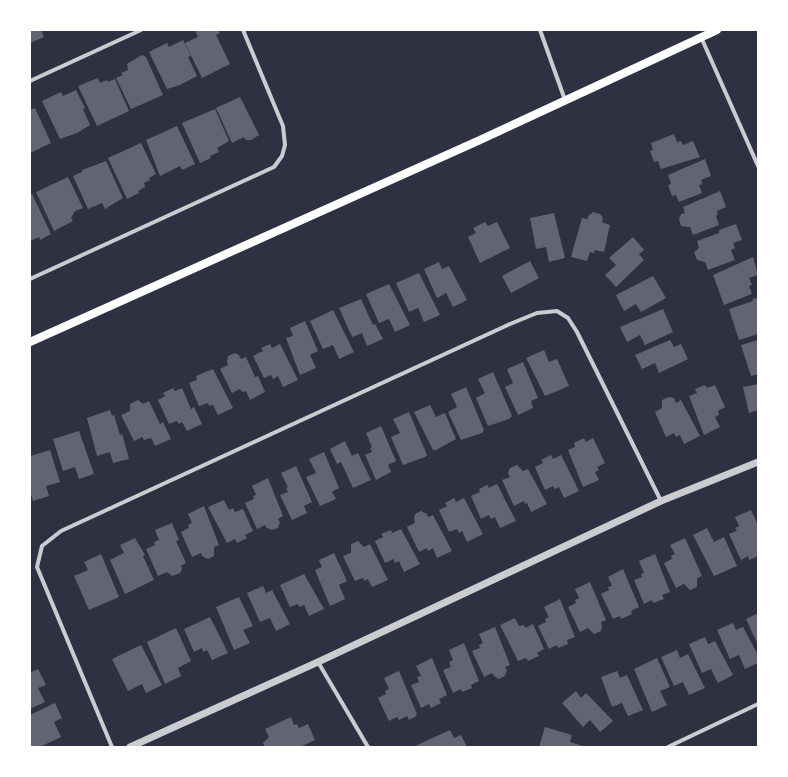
<!DOCTYPE html>
<style>
body{margin:0}
#map{position:relative;width:788px;height:777px;overflow:hidden;background:#2d3142;font-family:"Varela Round",sans-serif}
canvas{display:block}
.frame{position:absolute;inset:0;border:31px solid #fff;pointer-events:none}
</style>
<div id="map">
<canvas width="788" height="777"></canvas>
<div class="frame"></div>
</div>
<script>
const c = document.querySelector('canvas').getContext('2d');
c.lineJoin = 'round';
function fillPath(path, color) { c.fillStyle = color; c.fill(path, 'evenodd'); }
const shape = rows => new Path2D(rows.map(r => 'M' + r).join(''));
function trace(path, color, width, dash) { c.strokeStyle = color; c.lineWidth = width; c.lineCap = dash ? 'butt' : 'round'; c.setLineDash(dash || []); c.stroke(path); }
fillPath(shape([
 [30,30,41,30,44,37,30,43],
 [195,30,218,30,220,33,216,35,230,64,202,78,185,43,198,37],
 [183,40,191,56,188,57,197,76,180,85,167,89,149,52,167,43,169,47],
 [142,55,146,57,163,95,131,109,116,78,123,75,121,73,128,70,127,64],
 [98,78,100,83,107,80,108,82,115,79,129,111,97,126,78,86],
 [76,90,85,108,83,109,90,125,77,133,60,139,42,101,61,92,63,96],
 [240,97,259,135,251,140,246,140,244,137,232,143,216,108],
 [35,108,51,143,30,153,30,110],
 [215,109,229,141,217,148,219,152,210,156,211,158,200,163,182,123],
 [177,126,195,164,182,170,180,166,160,176,146,140],
 [674,134,677,142,681,141,683,145,693,141,700,157,661,169,658,161,654,162,650,151,653,150,651,143],
 [141,143,156,174,149,178,150,180,144,183,145,187,138,191,139,193,127,199,108,158],
 [705,159,711,176,701,180,702,184,699,185,702,193,679,202,676,195,672,196,668,185,671,184,668,175],
 [106,161,123,198,105,209,102,203,88,209,73,176,82,172,82,170],
 [68,177,83,208,75,211,71,218,73,221,54,231,36,192],
 [720,191,726,207,717,211,718,214,716,216,719,225,693,235,690,227,681,226,679,219,681,214,685,213,683,207],
 [32,194,51,234,40,240,39,237,30,241,30,195],
 [593,212,600,214,603,218,602,222,610,225,604,252,595,250,594,253,590,252,587,261,571,257,582,218,588,219,588,216],
 [554,213,565,258,549,262,546,247,536,249,530,218],
 [485,222,488,226,497,222,510,248,480,263,468,237,476,233,473,228],
 [736,224,742,240,733,243,735,248,731,250,735,260,708,270,705,262,697,260,694,252,699,248,697,241,719,233,719,230],
 [633,237,644,250,639,254,644,260,616,287,605,275,616,265,609,258],
 [753,257,758,275,749,278,752,285,749,286,752,294,724,305,713,275],
 [530,261,539,278,511,293,502,276],
 [439,262,442,269,449,266,467,300,453,307,446,293,437,298,424,269],
 [419,273,440,315,424,322,418,308,409,312,396,283],
 [653,276,666,298,641,312,636,304,624,311,616,295],
 [389,284,410,325,395,332,389,319,379,323,366,294],
 [758,298,758,334,739,340,729,309,753,301,752,299],
 [361,299,373,325,375,324,383,339,367,346,362,333,352,337,339,308],
 [663,309,673,332,645,345,640,335,627,342,620,327],
 [333,310,354,352,339,359,333,345,323,349,310,321],
 [305,321,318,351,310,355,316,368,300,375,286,338,293,336,290,328],
 [670,340,674,347,681,344,688,359,659,373,655,363,642,369,635,355],
 [758,340,758,374,751,376,741,345],
 [270,344,272,348,280,344,298,380,283,387,278,376,273,379,271,375,264,378,253,356,263,351,261,348],
 [544,350,549,362,557,359,569,386,545,396,526,358],
 [235,353,239,355,241,359,246,357,255,377,258,376,265,392,250,400,246,391,242,392,240,389,232,393,220,369,228,365,227,361,228,356],
 [523,362,538,398,531,401,533,408,518,415,505,387,513,383,507,369],
 [213,369,233,408,218,415,213,405,209,406,208,403,199,406,189,383,197,380,196,376],
 [493,372,512,416,509,419,488,426,476,398,485,393,478,379],
 [758,384,758,410,749,413,743,387],
 [705,385,707,388,715,385,725,407,718,411,719,415,715,417,720,427,704,435,689,396,697,393,695,389],
 [466,387,484,430,482,433,461,440,448,412,457,407,451,394],
 [173,388,175,391,182,388,191,409,194,407,202,424,187,431,182,422,179,424,177,421,169,424,158,400,165,396,163,393],
 [669,397,674,398,676,403,681,400,700,436,684,444,680,435,676,437,674,433,666,437,655,412,662,408,662,400],
 [138,400,143,404,149,401,160,424,163,422,171,439,155,446,151,438,144,440,142,437,134,441,121,415,130,411,130,404],
 [430,405,436,417,445,413,456,439,436,450,433,450,414,412],
 [110,410,112,416,114,415,120,435,122,434,129,459,113,463,110,452,97,456,87,418],
 [409,412,427,455,425,457,403,465,391,437,400,433,393,419],
 [381,426,396,461,388,465,391,472,376,480,365,455,372,452,370,448,372,447,366,433],
 [79,431,94,474,79,479,75,467,63,471,53,439],
 [584,438,586,442,593,438,605,463,597,467,599,470,595,472,599,480,583,487,568,450,575,447,574,443],
 [345,441,352,456,358,453,371,480,353,488,341,462,337,464,330,449],
 [50,450,60,482,46,486,49,496,33,501,30,491,30,456],
 [324,452,339,488,332,492,336,499,320,506,306,477,316,473,309,459],
 [551,455,553,459,561,455,579,491,564,498,559,487,555,489,553,486,545,490,535,467,543,463,541,460],
 [517,465,523,471,528,469,547,504,531,512,527,503,525,504,524,501,514,506,502,480,510,477,508,473,510,468],
 [296,466,312,502,304,506,307,513,292,520,280,495,288,492,286,488,288,487,281,473],
 [268,478,283,516,278,519,280,522,278,528,272,530,267,528,265,525,257,529,245,503,254,499,253,496,256,495,252,486],
 [497,484,516,521,500,528,495,517,491,519,489,515,481,519,471,496,480,492,479,489,487,485,489,488],
 [454,498,456,502,464,498,483,534,467,542,462,531,459,533,457,529,449,532,439,510,447,506,445,503],
 [224,500,229,510,233,508,235,512,243,509,253,531,245,535,247,538,237,543,235,539,227,543,208,507],
 [204,506,219,545,214,547,214,556,208,559,202,556,201,553,192,557,181,532,189,528,188,525,192,523,188,514],
 [751,510,758,525,758,556,749,560,748,556,741,560,729,534,737,531,735,528,739,526,735,517],
 [421,511,427,514,428,517,433,515,452,551,437,558,433,548,428,551,427,548,419,552,407,527,415,523,414,519,415,514],
 [172,523,179,540,176,541,186,563,181,566,182,569,180,573,172,576,167,572,158,576,146,549,155,545,154,542,159,540,155,530],
 [707,528,714,542,724,537,737,566,714,576,693,535],
 [401,529,420,564,404,572,399,561,395,563,393,559,385,563,375,541,383,537,381,534,391,530,392,533],
 [135,538,145,555,143,556,154,580,125,594,110,560,124,553,120,545],
 [685,538,702,576,697,578,697,587,690,590,684,584,676,588,664,563,672,559,671,556,675,554,670,545],
 [358,541,364,547,370,544,388,580,372,587,368,579,364,581,363,578,355,581,343,556,351,553,351,544],
 [334,553,347,581,339,585,345,599,330,606,315,570,322,567,319,560],
 [101,554,119,597,89,610,74,576,88,570,84,562],
 [655,554,670,592,662,595,664,599,653,603,652,600,644,604,634,580,642,577,641,574,644,573,639,561],
 [623,569,639,607,631,611,632,614,621,619,620,616,613,619,601,594,609,590,608,587,612,586,608,577],
 [304,574,324,609,309,616,304,605,299,607,298,604,290,607,280,585],
 [590,582,606,620,601,622,602,626,601,631,594,634,588,628,580,632,568,607,576,603,575,600,579,598,575,589],
 [263,586,266,593,272,590,290,624,276,631,270,618,260,622,247,593],
 [239,597,253,626,243,630,250,643,234,650,216,607],
 [560,599,575,637,567,640,568,644,558,648,557,645,549,649,538,626,546,622,545,619,549,617,544,607],
 [758,613,758,645,746,619],
 [210,617,228,653,212,660,207,650,203,652,202,648,194,652,184,629],
 [515,618,519,626,524,625,525,628,533,624,544,649,537,653,539,656,528,661,526,658,518,661,500,625],
 [733,623,736,630,743,627,758,655,758,663,745,669,739,655,730,659,717,630],
 [495,627,510,665,505,667,507,670,505,676,499,679,494,676,492,673,484,677,472,651,480,648,479,645,483,643,479,634],
 [176,628,191,661,178,668,181,676,165,684,147,642],
 [705,637,708,644,715,641,733,675,718,683,711,669,702,673,689,644],
 [464,643,479,681,471,685,472,688,462,692,461,689,453,693,443,670,451,667,449,662,453,660,449,650],
 [141,645,162,685,146,693,142,684,128,691,112,659],
 [677,650,680,658,688,654,705,688,689,695,683,682,674,686,661,657],
 [432,658,447,695,439,699,441,703,431,708,429,704,421,708,411,685,419,682,417,677,421,676,416,666],
 [657,658,670,687,660,691,667,705,652,712,634,669],
 [38,669,46,685,38,688,45,702,30,709,30,673],
 [399,671,417,714,415,717,409,720,407,716,399,720,397,717,389,721,378,698,386,694,385,691,389,689,384,678],
 [617,671,620,678,627,675,643,710,628,716,622,703,612,707,601,677],
 [576,691,581,698,586,693,613,721,600,732,590,720,583,727,562,703],
 [55,703,62,718,54,722,61,737,40,747,30,747,30,715],
 [291,717,294,725,297,724,299,728,308,724,315,740,300,747,265,747,263,743,269,737,265,729],
 [545,727,572,735,570,742,586,747,539,747],
 [450,730,454,738,461,735,467,747,413,747]
]), '#626471');
trace(shape([
 [540,30,565,100],
 [701,37,758,166],
 [30,81,141,30],
 [30,279,274,167,282,156,285,145,283,126,243,30],
 [318,662,368,747],
 [112,747,37,567,42,546,61,531,510,324,537,313,557,311,568,318,577,332,661,501],
 [668,747,758,704]
]), '#caccd0', 4);
trace(shape([
 [130,747,318,662,661,501,758,462]
]), '#caccd0', 7);
trace(shape([
 [30,342,480,140,717,30]
]), '#fff', 8);
</script>
